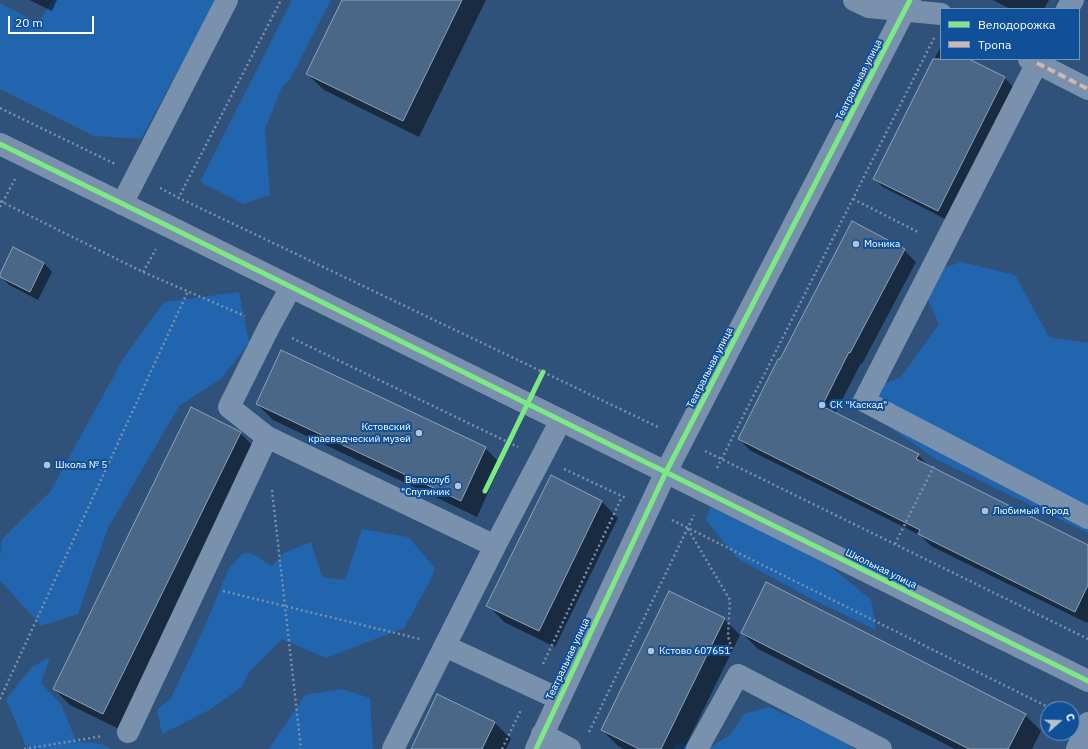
<!DOCTYPE html>
<meta charset="utf-8">
<style>
body{margin:0}
#map{position:relative;width:1088px;height:749px;overflow:hidden;background:#30527a;font-family:"IBM Plex Sans",sans-serif}
canvas{display:block}
.legend{position:absolute;left:940px;top:8px;width:140px;height:52px;box-sizing:border-box;background:#105099;border:1px solid #7096c2;margin:0;padding:5px 7px;list-style:none;font-size:12px;color:#fff}
.legend li{display:flex;align-items:center;gap:8px;height:20px}
.legend b{width:20px;border:1px solid #7096c2}
.north{position:absolute;left:1040px;top:701px;width:40px;height:40px;box-sizing:border-box;background:#105099;border:1px solid #7096c2;border-radius:50%;rotate:70deg;font-size:11px;font-weight:700;line-height:16px;text-align:center;color:#fff}
.north::after{content:'';display:block;margin:auto;width:14px;height:18px;background:#b7c2d0;clip-path:polygon(50% 0,100% 100%,50% 72%,0 100%)}
.scale{position:absolute;left:8px;top:16px;width:86px;height:18px;box-sizing:border-box;border:2px solid #fff;border-top:0;padding-left:5px;font-size:12px;line-height:14px;white-space:nowrap;color:#fff;-webkit-text-stroke:3px #105099;paint-order:stroke}
</style>
<div id="map">
<canvas width="1088" height="749"></canvas>
<ul class="legend">
<li><b style="height:5px;background:#7ce984"></b>Велодорожка</li>
<li><b style="height:5px;background:#d1b7ad"></b>Тропа</li>
</ul>
<div class="north">С</div>
<div class="scale">20 m</div>
</div>
<script>
const ctx = document.querySelector('canvas').getContext('2d');
ctx.lineJoin = 'round';
function fill(path, color) {
  ctx.fillStyle = color;
  ctx.fill(path, 'evenodd');
}
function toPath(rows) {
  const path = new Path2D();
  for (const r of rows) {
    path.moveTo(r[0], r[1]);
    for (let i = 2; i < r.length; i += 2) path.lineTo(r[i], r[i + 1]);
  }
  return path;
}
function strokePath(path, color, width, dash) {
  ctx.strokeStyle = color;
  ctx.lineWidth = width;
  ctx.lineCap = dash ? 'butt' : 'round';
  ctx.setLineDash(dash || []);
  ctx.stroke(path);
}
function write(font, color, halo, rows, align = 'center') {
  ctx.font = font + ' "IBM Plex Sans",sans-serif';
  ctx.lineWidth = 4;
  ctx.setLineDash([]);
  ctx.textBaseline = 'middle';
  ctx.strokeStyle = halo;
  ctx.fillStyle = color;
  for (const [text, x, y, turn = 0] of rows) {
    ctx.save();
    ctx.translate(x, y);
    ctx.rotate((+turn || 0) * Math.PI / 180);
    ctx.textAlign = isNaN(turn) ? turn : align;
    if (halo) ctx.strokeText(text, 0, 0);
    ctx.fillText(text, 0, 0);
    ctx.restore();
  }
}
fill(toPath([
 [53,0,216,0,141,139,94,136,0,89,0,3,38,23],
 [292,0,331,0,290,79,282,87,265,129,270,195,243,204,200,182],
 [962,262,1015,275,1049,337,1088,343,1088,533,934,458,849,399,901,377,939,324,917,276],
 [239,292,249,343,221,379,179,406,108,528,78,614,41,626,0,580,0,557,2,539,50,492,123,359,164,302],
 [710,507,778,535,831,567,871,600,876,630,808,597,737,558,706,520],
 [362,529,408,537,435,568,431,579,404,628,326,658,282,639,249,672,242,687,209,710,162,734,157,710,171,698,205,626,229,568,243,553,253,554,272,566,284,553,311,542,322,577,345,580],
 [50,657,41,683,61,704,76,741,101,744,112,749,27,749,6,699,32,667],
 [342,689,370,698,373,749,269,749,305,695],
 [769,707,825,731,855,749,673,749,677,743,709,748,731,734,744,714]
]), '#2065ae');
fill(toPath([
 [29,0,57,0,52,11],
 [344,0,486,0,419,137,324,90,307,74],
 [993,0,1049,0,1044,9,1010,9],
 [941,46,941,59,967,59,1005,78,1013,87,947,220,883,187,874,179],
 [904,250,916,262,862,364,861,363,835,414,918,455,930,467,1088,546,1088,620,1087,623,931,546,920,535,751,451,739,439,780,361],
 [44,263,52,272,38,300,9,285,0,276],
 [257,404,485,448,501,464,477,517,273,420],
 [240,433,256,449,119,729,70,705,54,689],
 [551,476,602,502,618,518,555,647,504,622,488,605],
 [724,619,740,635,684,749,624,749,618,746,602,730],
 [742,633,1025,715,1041,731,1032,749,955,749,758,649],
 [438,696,495,723,511,739,506,749,412,749]
]), '#0007');
const building = toPath([
 [342,0,462,0,403,121,306,74,342,0],
 [933,59,969,59,1005,77,938,211,873,179,933,59],
 [852,221,905,249,850,353,849,352,822,406,919,454,916,459,1088,545,1088,585,1075,612,918,534,920,530,738,439,778,359,780,359,852,221],
 [13,247,44,263,30,292,0,277,0,274,13,247],
 [281,350,486,447,461,501,256,404,281,350],
 [191,407,241,432,103,714,53,689,191,407],
 [551,475,602,501,539,631,486,606,551,475],
 [766,582,1026,714,1008,749,969,749,741,633,766,582],
 [669,591,725,618,661,749,639,749,601,730,669,591],
 [437,694,495,722,482,749,411,749,437,694]
]);
fill(building, '#4b6787');
strokePath(building, '#8ea2b9', 1);
strokePath(toPath([
 [0,108,115,164],
 [160,188,179,198,660,428],
 [178,199,281,0],
 [853,199,920,233],
 [0,201,143,272,245,316],
 [0,207,15,179],
 [143,272,156,249],
 [292,338,518,447],
 [705,451,1088,639],
 [717,468,934,38],
 [564,469,626,498],
 [272,490,301,749],
 [672,520,1052,709],
 [688,529,730,600,728,636,732,650],
 [895,544,934,466],
 [223,591,420,639],
 [543,664,622,497],
 [0,699,188,291],
 [589,732,694,515],
 [24,749,103,736],
 [502,749,521,710]
]), '#7991ac', 2.5, [2, 3]);
strokePath(toPath([
 [854,0,869,7,941,14],
 [1067,9,1073,0],
 [1029,59,1088,89],
 [1039,59,864,401,1088,518],
 [0,144,168,226,1088,681],
 [122,204,227,0],
 [267,437,495,546,561,420],
 [445,646,559,699],
 [128,732,267,437,229,407,269,327,291,287],
 [542,734,570,749],
 [393,749,495,546],
 [536,749,666,472,910,0],
 [697,749,738,675,881,749],
 [1077,749,1088,723]
]), '#7991ac', 22);
strokePath(toPath([
 [1037,63,1088,89]
]), '#d1b7ad', 4, [8, 4]);
strokePath(toPath([
 [0,144,168,226,1088,681],
 [485,491,543,372],
 [536,749,666,472,910,0]
]), '#7ce984', 5);
for (const [x, y, r, color] of [
 [856,244,4,"#b7c2d0"],
 [822,405,4,"#b7c2d0"],
 [419,433,4,"#b7c2d0"],
 [47,465,4,"#b7c2d0"],
 [458,486,4,"#b7c2d0"],
 [985,511,4,"#b7c2d0"],
 [651,651,4,"#b7c2d0"]
]) {
  const dot = new Path2D();
  dot.arc(x, y, r, 0, 2 * Math.PI);
  ctx.fillStyle = color;
  ctx.fill(dot);
  strokePath(dot, '#105099', 1.5);
}
write('10px', '#fff', '#105099', [
 ["Театральная улица",859,80,-63],
 ["Театральная улица",710,368,-63],
 ["Школьная улица",881,569,26],
 ["Театральная улица",568,659,-65]
]);
write('10px', '#fff', '#105099', [
 ["Моника",864,244],
 ["СК \"Каскад\"",830,405],
 ["Кстовский",411,427,"right"],
 ["краеведческий музей",411,439,"right"],
 ["Школа № 5",55,465],
 ["Велоклуб",450,480,"right"],
 ["\"Спутиник",450,492,"right"],
 ["Любимый Город",993,511],
 ["Кстово 607651",659,651]
], 'left');
</script>
